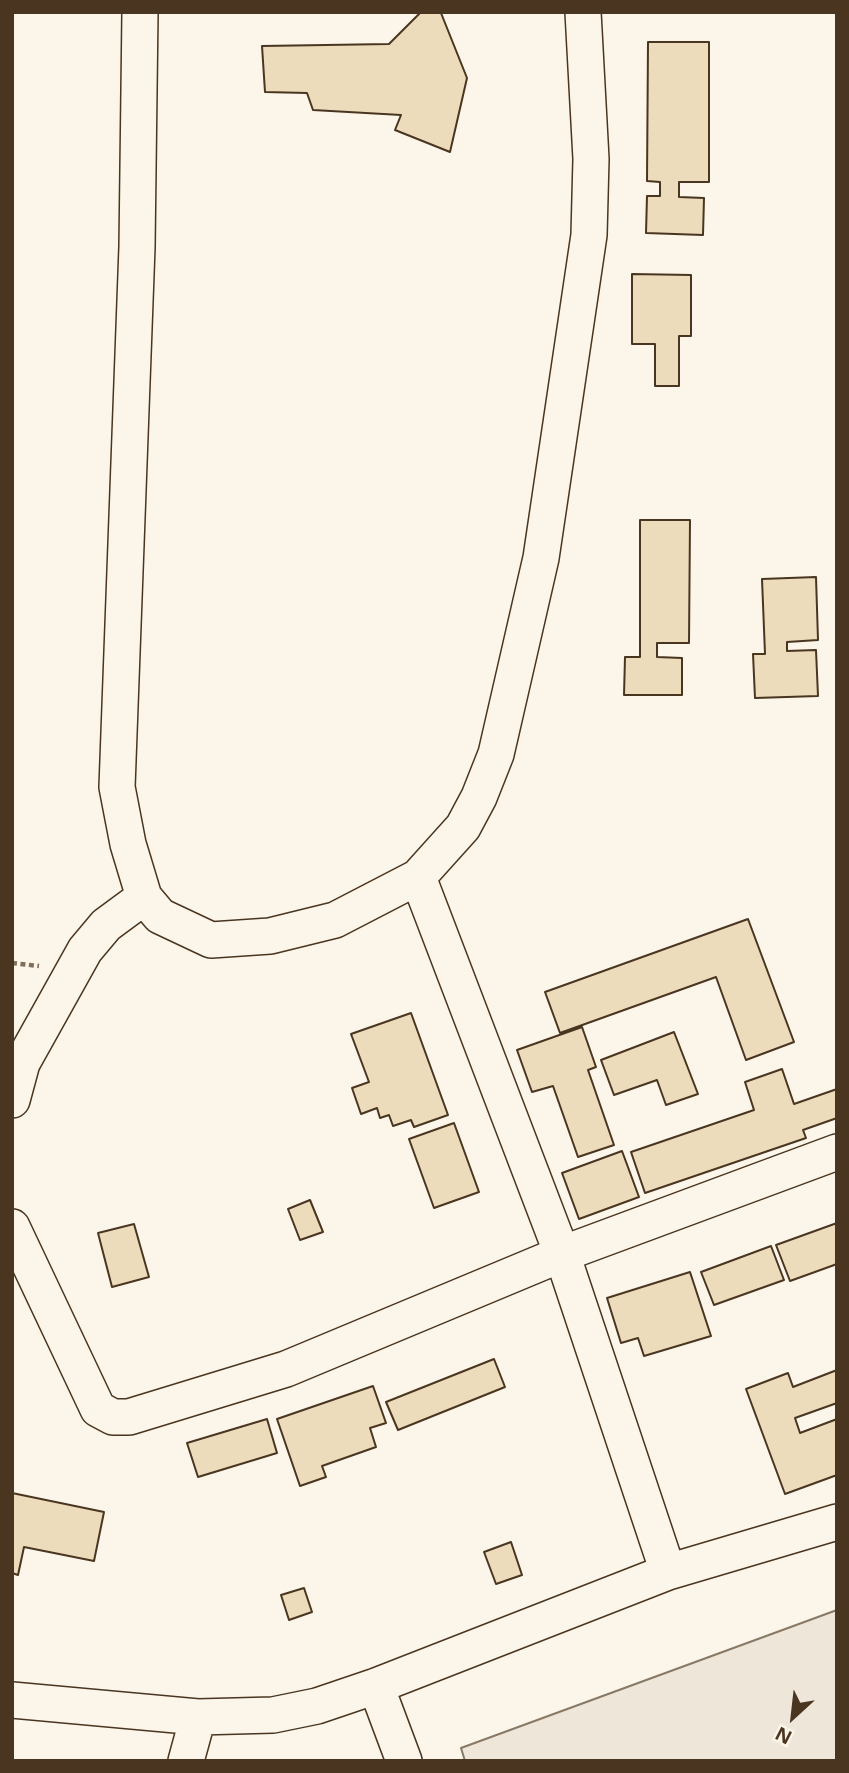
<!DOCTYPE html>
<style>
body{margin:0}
#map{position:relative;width:849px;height:1773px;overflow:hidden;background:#fbf6e9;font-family:"Open Sans",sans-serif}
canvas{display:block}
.frame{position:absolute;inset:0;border:14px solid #4a3520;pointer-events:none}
.north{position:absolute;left:758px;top:1682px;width:70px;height:70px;-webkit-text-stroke:5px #fbf6e9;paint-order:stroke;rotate:207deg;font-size:19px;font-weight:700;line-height:28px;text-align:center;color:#4a3520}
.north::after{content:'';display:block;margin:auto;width:24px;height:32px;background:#4a3520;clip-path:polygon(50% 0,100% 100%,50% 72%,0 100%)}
</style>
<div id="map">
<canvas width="849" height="1773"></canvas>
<div class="frame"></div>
<div class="north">N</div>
</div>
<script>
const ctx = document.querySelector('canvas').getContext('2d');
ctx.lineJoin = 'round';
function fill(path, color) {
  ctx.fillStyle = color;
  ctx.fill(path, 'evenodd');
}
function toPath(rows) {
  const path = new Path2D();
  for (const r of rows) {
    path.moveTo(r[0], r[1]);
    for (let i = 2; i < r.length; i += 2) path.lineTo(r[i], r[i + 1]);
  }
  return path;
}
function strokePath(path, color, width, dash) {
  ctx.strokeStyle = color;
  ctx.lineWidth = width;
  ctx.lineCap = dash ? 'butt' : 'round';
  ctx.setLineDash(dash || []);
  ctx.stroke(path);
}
const green = toPath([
 [837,1610,837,1761,465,1761,461,1748,837,1610]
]);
fill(green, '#ede6d9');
strokePath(green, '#887966', 2);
const building = toPath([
 [421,12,441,13,467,78,450,152,395,130,401,115,313,110,307,93,265,92,262,46,389,44,421,12],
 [648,42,709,42,709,182,679,182,679,197,704,198,703,235,646,233,647,196,660,196,660,182,647,181,648,42],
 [632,274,691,275,691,336,679,336,679,386,655,386,655,344,632,344,632,274],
 [640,520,690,520,689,643,657,643,657,657,682,658,682,695,624,695,625,657,640,657,640,520],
 [816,577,818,640,787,642,787,651,816,650,818,696,755,698,753,654,765,654,762,579,816,577],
 [748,919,794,1042,746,1060,716,977,560,1033,545,992,748,919],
 [411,1013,448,1115,414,1127,411,1120,393,1126,389,1115,380,1118,377,1108,361,1114,352,1088,369,1082,351,1034,411,1013],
 [582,1027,596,1067,588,1070,614,1145,578,1157,553,1086,532,1092,517,1050,582,1027],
 [674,1032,698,1094,666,1105,657,1080,614,1095,601,1060,674,1032],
 [782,1069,794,1104,837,1089,837,1118,803,1130,806,1138,645,1193,631,1152,754,1110,745,1082,782,1069],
 [454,1123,479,1192,434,1208,409,1139,454,1123],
 [622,1151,639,1197,579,1219,562,1173,622,1151],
 [310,1200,323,1232,300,1240,288,1209,310,1200],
 [837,1223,837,1264,790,1281,776,1245,837,1223],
 [134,1224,149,1277,112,1287,98,1233,134,1224],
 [771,1246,784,1280,714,1305,701,1272,771,1246],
 [690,1272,711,1336,644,1356,638,1338,621,1343,607,1298,690,1272],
 [494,1359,505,1387,398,1430,386,1402,494,1359],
 [837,1370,837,1403,795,1418,800,1433,837,1419,837,1475,785,1494,746,1389,788,1373,793,1387,837,1370],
 [373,1386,386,1423,370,1428,376,1447,322,1466,326,1477,300,1486,277,1419,373,1386],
 [267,1419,277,1453,198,1477,187,1443,267,1419],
 [12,1493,104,1512,94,1561,24,1547,18,1575,12,1573,12,1493],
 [511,1542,522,1575,496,1584,484,1552,511,1542],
 [304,1588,312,1612,289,1620,281,1595,304,1588]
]);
fill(building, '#ecdcbc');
strokePath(building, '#4a3520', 2);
const minor = toPath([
 [140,12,137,247,117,787,128,844,144,897,160,916,211,940,270,936,335,920,418,877,463,827,479,797,496,754,541,558,589,235,591,159,583,12],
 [12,1100,22,1063,85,950,106,925,144,897],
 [12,1227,98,1409,113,1417,129,1417,286,1369,562,1254,837,1152],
 [668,1572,837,1522],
 [376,1686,404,1761],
 [12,1700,198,1717,273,1715,317,1706,376,1686,668,1572,562,1254,418,877],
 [186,1761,198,1717]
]);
strokePath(minor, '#4a3520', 38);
strokePath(toPath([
 [12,963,39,966]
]), '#7f6f5c', 4.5, [5, 3.5]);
strokePath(minor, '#fbf6e9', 35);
</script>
